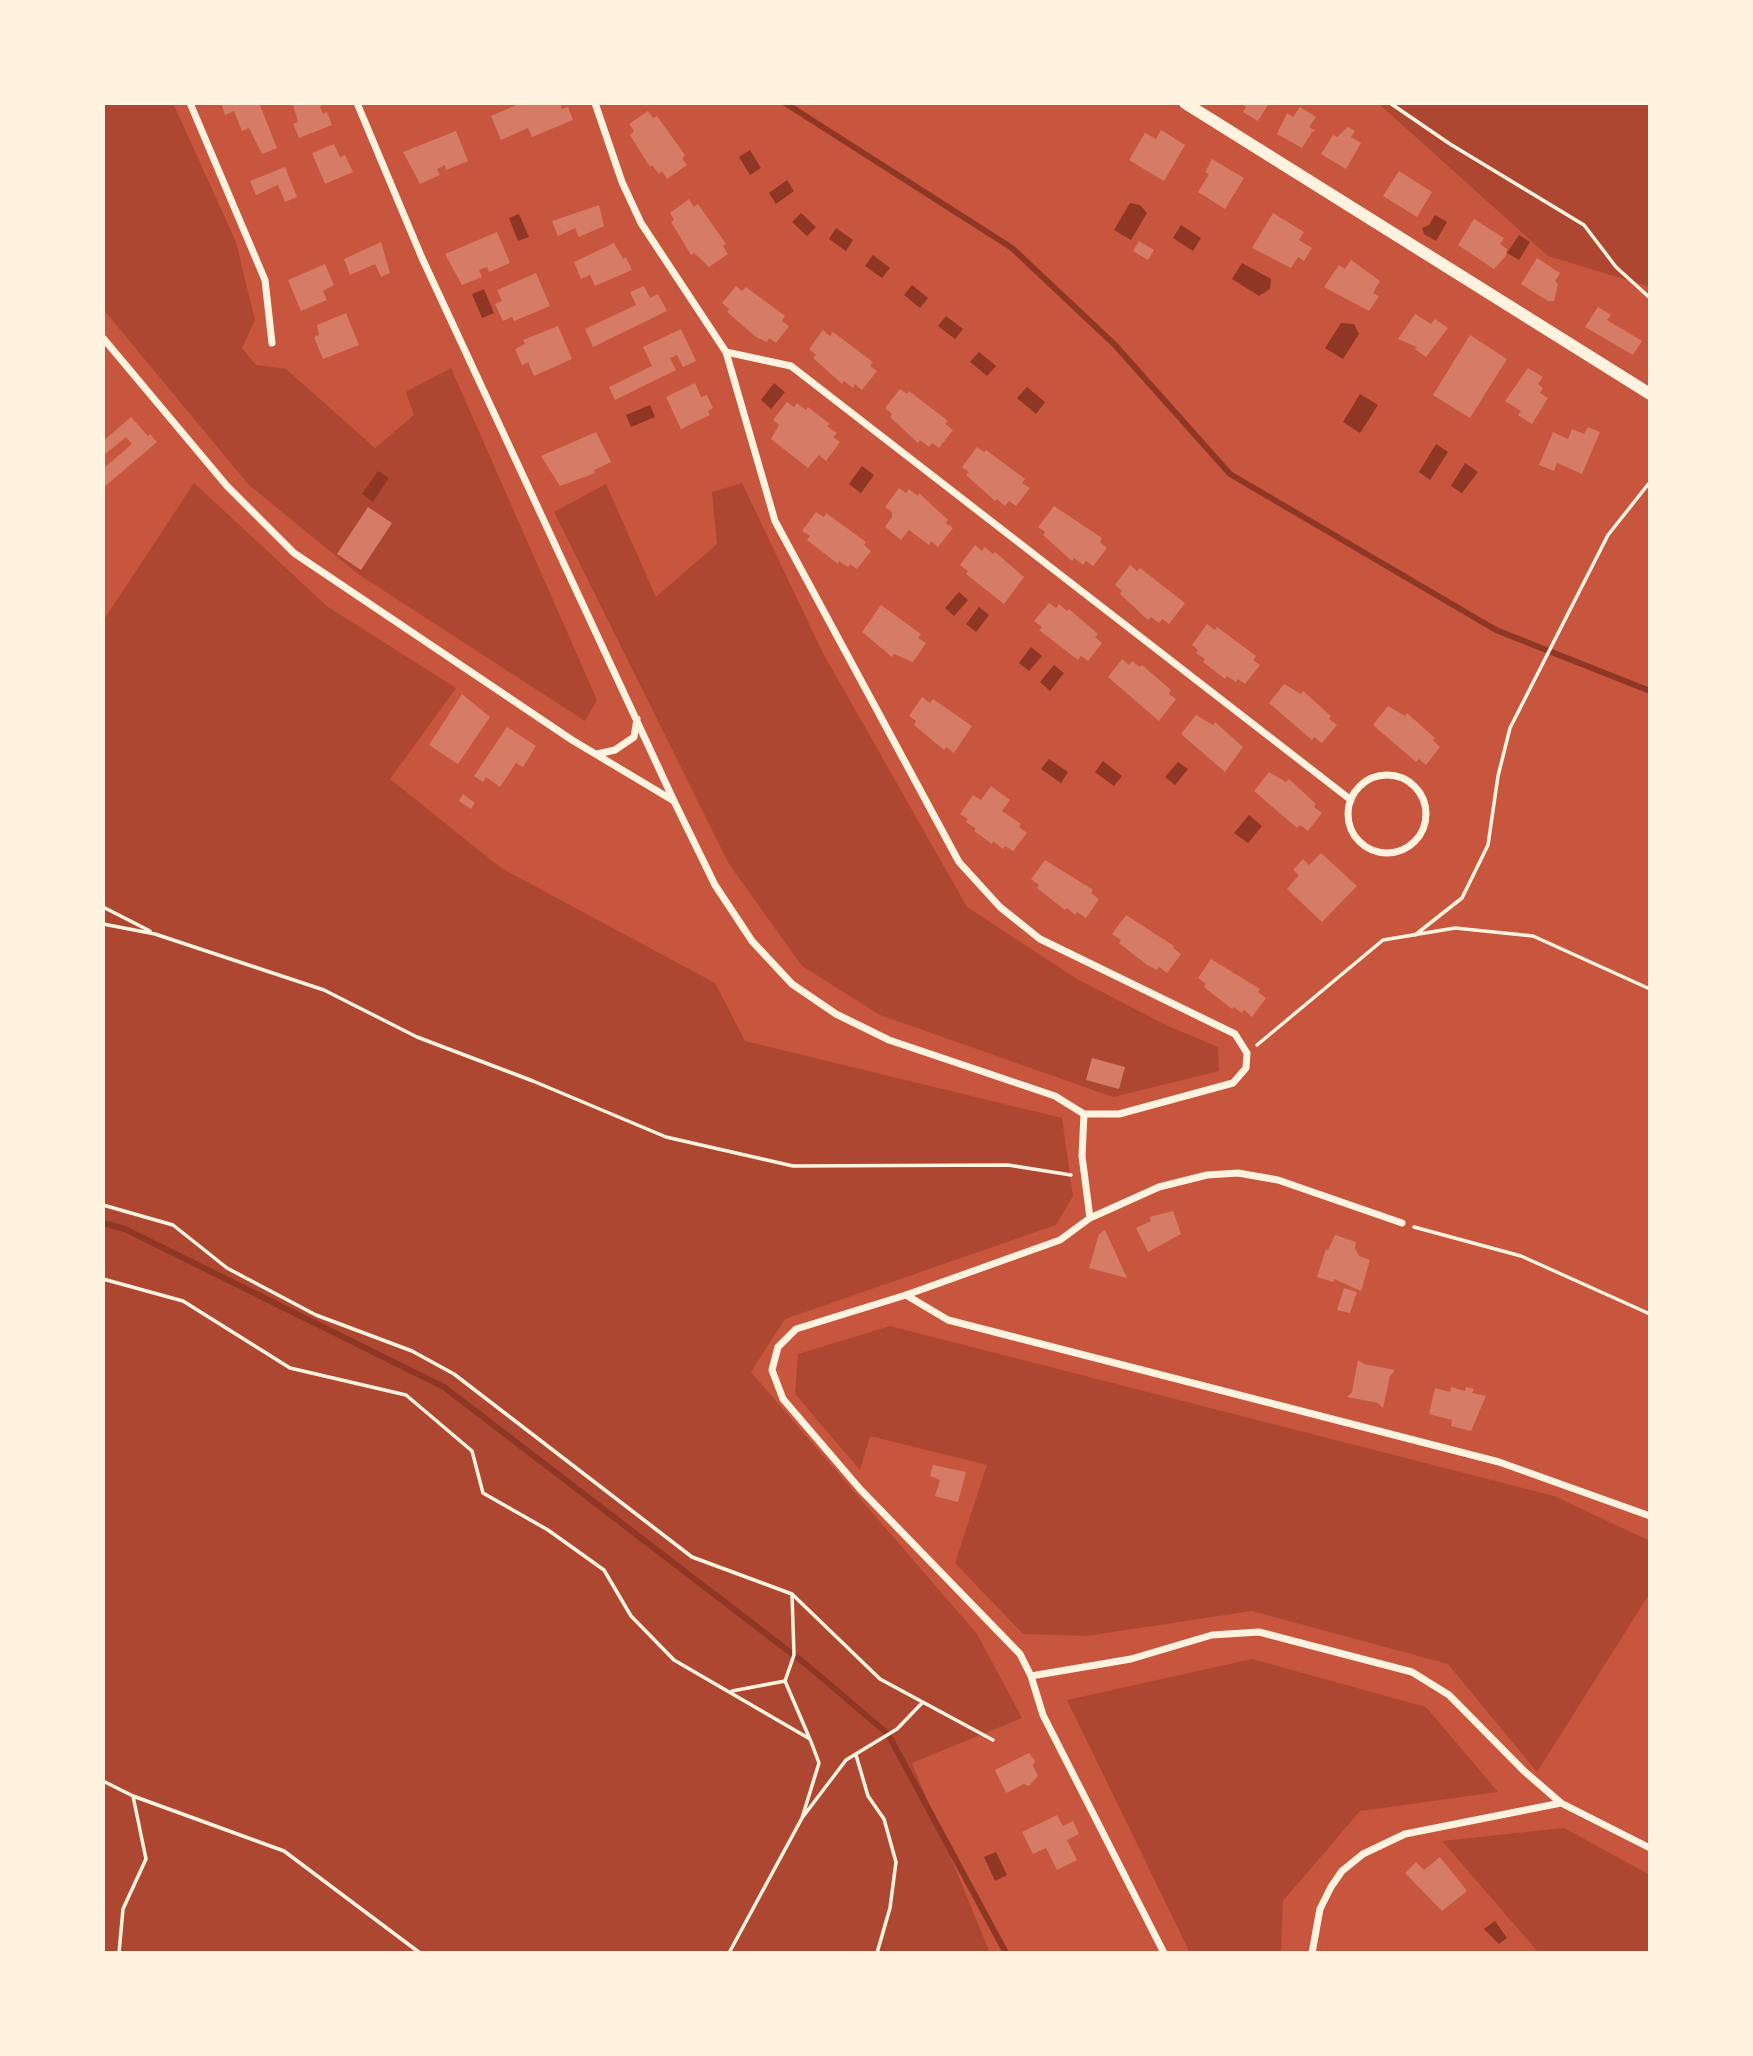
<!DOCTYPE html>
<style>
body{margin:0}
#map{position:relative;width:1753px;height:2056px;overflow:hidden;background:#c8553d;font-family:"Libre Baskerville",serif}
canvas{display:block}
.frame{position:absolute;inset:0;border:105px solid #fff3e0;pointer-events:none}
</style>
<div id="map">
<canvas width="1753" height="2056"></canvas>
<div class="frame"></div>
</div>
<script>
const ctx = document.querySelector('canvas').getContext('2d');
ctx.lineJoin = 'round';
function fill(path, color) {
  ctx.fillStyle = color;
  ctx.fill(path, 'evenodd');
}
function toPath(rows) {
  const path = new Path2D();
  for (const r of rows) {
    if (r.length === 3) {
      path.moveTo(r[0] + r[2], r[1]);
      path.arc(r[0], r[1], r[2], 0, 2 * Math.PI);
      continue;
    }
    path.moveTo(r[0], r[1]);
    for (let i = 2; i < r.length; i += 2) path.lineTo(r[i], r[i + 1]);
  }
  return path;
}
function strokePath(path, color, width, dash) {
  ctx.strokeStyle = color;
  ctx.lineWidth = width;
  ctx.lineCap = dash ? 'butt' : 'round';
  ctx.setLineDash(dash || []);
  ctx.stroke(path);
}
fill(toPath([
 [103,103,173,103,236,242,255,320,242,348,256,365,286,369,375,448,414,415,406,392,451,368,597,700,585,721,358,574,249,485,103,309],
 [1378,103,1650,103,1650,287,1548,256],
 [194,483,328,607,456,688,390,779,501,868,715,983,745,1041,1062,1118,1073,1196,1056,1225,785,1319,751,1372,977,1634,1022,1718,912,1763,990,1953,103,1953,103,621],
 [742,483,823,653,967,907,1077,979,1166,1025,1218,1047,1219,1071,1113,1097,880,1015,802,966,729,864,554,512,606,484,656,597,717,544,712,492],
 [890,1326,1554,1496,1650,1541,1650,1593,1537,1772,1448,1664,1252,1611,1086,1636,1023,1634,955,1563,987,1465,870,1436,860,1470,795,1394,798,1354],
 [1252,1659,1426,1707,1498,1792,1360,1811,1283,1901,1281,1953,1190,1953,1067,1700],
 [1564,1828,1650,1875,1650,1953,1539,1953,1442,1841]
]), '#ae4732');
fill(toPath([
 [750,150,761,168,750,175,739,157],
 [787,180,794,191,776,204,769,193],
 [1130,203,1140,205,1147,213,1131,240,1114,230],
 [801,213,816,227,807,236,792,222],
 [519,214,529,237,518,241,509,218],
 [1435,215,1447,222,1436,241,1424,234,1422,228,1429,225],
 [1181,225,1201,238,1193,251,1173,238],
 [836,228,853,240,846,251,829,239],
 [1519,235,1530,242,1519,260,1507,253],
 [873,255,890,268,882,278,865,266],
 [1242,263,1271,279,1270,289,1259,296,1232,279],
 [912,285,928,298,920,308,904,295],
 [484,289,494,313,482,318,472,294],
 [946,316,963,329,955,339,938,326],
 [1341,323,1354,324,1359,334,1343,359,1325,348],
 [979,352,996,366,987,376,970,362],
 [774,383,785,392,771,409,761,400],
 [1027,387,1045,402,1036,414,1017,398],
 [1360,394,1378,405,1360,433,1343,422],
 [650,405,655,417,631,427,626,415],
 [1436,444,1448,452,1430,480,1419,472],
 [1465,463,1478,472,1462,493,1451,486],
 [862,466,874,475,861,493,849,484],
 [378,471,389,478,373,502,362,494],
 [959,592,968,600,954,616,945,608],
 [979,607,989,615,976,632,966,624],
 [1031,647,1042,656,1029,671,1019,663],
 [1054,665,1064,673,1050,691,1040,682],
 [1049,759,1068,772,1061,783,1041,769],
 [1103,761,1122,776,1114,786,1095,772],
 [1178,762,1188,769,1175,785,1165,777],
 [1249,815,1262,826,1248,843,1234,833],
 [996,1852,1007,1875,995,1881,984,1857],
 [1495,1921,1507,1938,1499,1944,1484,1929]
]), '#8f3625');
strokePath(toPath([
 [785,103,1012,248,1115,345,1230,474,1496,630,1650,691],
 [103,1223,125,1229,444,1387,808,1666,888,1734,1006,1953]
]), '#8f3625', 6);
fill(toPath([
 [221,103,259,103,277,148,262,154,249,128,242,131,234,111,225,115],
 [323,103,320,107,323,114,327,112,332,125,299,138,293,124,298,122,293,104],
 [521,103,560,103,562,109,568,107,573,120,532,137,528,128,501,140,491,116],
 [1241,103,1269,103,1258,121,1243,112,1246,107],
 [1300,107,1316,117,1309,127,1316,131,1312,132,1302,148,1277,134,1287,113,1293,117],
 [648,111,653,118,657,116,685,155,682,158,687,165,667,179,662,171,659,174,652,165,650,167,630,135,634,131,629,124],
 [1348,127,1355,131,1351,137,1361,143,1346,169,1321,154,1333,135,1337,137],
 [1161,130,1185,145,1164,181,1129,160,1145,133,1156,139],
 [456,131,468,161,446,170,445,165,437,169,440,175,420,184,403,152],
 [334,144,340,157,345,155,353,172,325,184,312,153],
 [1212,159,1244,178,1225,209,1198,192,1209,174,1205,172],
 [285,167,297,197,285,202,278,185,256,195,250,181],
 [1399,171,1432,192,1417,217,1383,196],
 [689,199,694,207,698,204,726,244,723,246,728,254,709,267,694,253,691,255,671,222,674,220,670,213],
 [599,205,604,226,579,237,575,228,558,236,552,221],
 [1273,213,1304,232,1299,240,1312,248,1304,261,1298,257,1291,268,1252,248],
 [1474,219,1504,238,1500,244,1507,249,1506,256,1494,269,1458,245],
 [497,232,510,263,489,272,487,267,479,270,482,277,462,285,445,254],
 [1139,241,1154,250,1148,260,1133,251],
 [381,242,390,273,381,277,375,264,350,275,344,259],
 [614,243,623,259,626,257,632,270,595,286,590,275,581,279,574,262],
 [1537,258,1560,273,1555,281,1558,284,1554,301,1548,301,1521,284],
 [1351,260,1380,281,1373,293,1379,296,1369,311,1324,287,1339,265,1345,269],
 [325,264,334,285,323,291,327,300,301,311,288,280],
 [536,273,550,306,514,321,512,317,503,321,495,304,502,301,497,290],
 [644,286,650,298,658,294,667,311,593,347,585,329,636,305,630,292],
 [736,286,742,291,746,287,785,316,782,321,789,326,776,343,769,338,767,342,756,337,727,312,729,309,722,303],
 [1598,307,1611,315,1607,320,1642,341,1633,355,1585,327],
 [346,313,359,345,323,359,314,337,319,335,317,325],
 [1415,314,1431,324,1435,319,1448,328,1426,357,1415,349,1417,347,1398,339],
 [558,326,572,359,534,376,528,362,522,365,515,349,525,344,523,340],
 [681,329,696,361,683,367,677,355,670,358,676,370,615,400,609,387,652,366,643,347],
 [823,330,830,336,833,332,873,362,870,366,877,371,862,390,855,384,853,388,844,381,842,384,813,358,816,355,809,349],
 [1470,335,1507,359,1470,418,1433,395],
 [1528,368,1543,377,1538,384,1543,388,1540,393,1548,398,1532,424,1518,415,1521,411,1505,401],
 [695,383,701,397,707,395,713,408,708,411,710,415,681,429,666,397],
 [900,389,907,394,909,391,948,421,945,424,953,430,939,448,932,443,929,447,920,440,918,443,890,417,892,414,885,408],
 [787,402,794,407,797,403,806,410,808,407,830,424,827,426,837,433,833,437,840,442,826,461,819,455,808,468,771,439,779,425,773,420],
 [131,417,148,436,150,434,157,442,103,488,103,465,105,467,132,444,126,437,103,456,103,441],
 [1588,427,1600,432,1582,474,1557,463,1554,471,1539,465,1553,432,1568,439,1572,429,1584,434],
 [596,432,611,462,594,470,595,473,560,486,541,456],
 [977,447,984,452,986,450,1025,479,1022,483,1030,488,1016,506,1009,501,1005,506,997,499,995,501,966,475,969,472,962,467],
 [899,488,906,493,909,489,918,496,919,493,948,520,946,523,953,528,938,547,931,541,929,545,909,530,901,540,885,527,892,517,892,512,885,507],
 [1054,506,1102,538,1100,542,1107,548,1093,566,1086,561,1083,565,1074,558,1072,561,1043,535,1045,532,1038,527],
 [368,507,392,523,361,570,337,554],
 [816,512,824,517,826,513,866,542,864,545,871,551,857,569,850,564,848,567,839,561,838,564,807,540,810,536,802,531],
 [975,545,982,551,985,547,993,554,995,552,1024,577,1004,604,966,574,968,571,960,565],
 [1130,565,1137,571,1140,568,1185,603,1169,624,1162,619,1159,623,1151,617,1148,620,1120,594,1122,591,1115,585],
 [1049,603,1056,608,1059,604,1067,611,1069,609,1098,634,1095,637,1102,643,1088,661,1081,656,1078,660,1039,630,1042,627,1034,621],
 [881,605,921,634,918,638,926,643,913,662,894,654,892,657,862,632],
 [1207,624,1215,630,1217,627,1256,656,1253,660,1260,665,1245,684,1238,679,1236,682,1227,676,1225,679,1203,662,1205,659,1196,653,1198,650,1192,645],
 [1122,659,1129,665,1132,661,1140,667,1142,665,1171,690,1169,694,1176,699,1159,721,1108,677],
 [1284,684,1301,694,1303,691,1331,716,1329,719,1337,725,1322,743,1314,737,1312,740,1269,703],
 [462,694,490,717,458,764,429,745],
 [922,697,930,703,933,699,972,726,954,753,946,747,944,750,914,725,916,721,909,716],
 [1388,706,1405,716,1407,713,1435,738,1433,740,1440,747,1426,765,1419,759,1416,762,1373,725],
 [1196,715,1213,725,1215,722,1243,747,1225,772,1181,734],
 [507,727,536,746,523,767,516,763,500,787,486,777,483,782,474,776],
 [1269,772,1286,782,1289,779,1316,804,1314,807,1322,813,1308,831,1300,825,1297,828,1254,791],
 [991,786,1010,800,1002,811,1021,824,1019,827,1027,833,1013,851,1005,846,1003,849,993,841,992,844,974,831,976,829,966,822,968,819,960,814,973,795,981,800],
 [463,794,475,803,471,809,459,801],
 [1321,853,1357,886,1322,922,1287,889,1299,875,1293,870,1303,859,1309,865],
 [1045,860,1093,890,1091,893,1099,899,1086,918,1077,912,1075,915,1067,908,1065,910,1037,888,1039,885,1031,879],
 [1126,915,1174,946,1173,948,1181,954,1167,973,1159,967,1157,970,1147,965,1119,943,1121,940,1112,934],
 [1211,959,1260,989,1258,992,1266,998,1252,1017,1244,1010,1242,1013,1234,1007,1232,1009,1204,987,1206,984,1198,978],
 [1092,1058,1125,1067,1119,1089,1086,1080],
 [1173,1211,1181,1234,1148,1252,1136,1228,1151,1221,1149,1217],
 [1105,1230,1127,1278,1089,1268,1099,1234],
 [1335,1235,1356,1242,1355,1248,1359,1256,1370,1260,1361,1291,1334,1279,1333,1282,1317,1277,1326,1249,1328,1250],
 [1344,1288,1357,1292,1350,1313,1337,1310],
 [1358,1360,1364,1364,1395,1370,1390,1376,1383,1408,1378,1403,1347,1397,1352,1392],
 [1451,1387,1465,1391,1466,1387,1474,1389,1472,1393,1486,1396,1471,1431,1451,1426,1452,1420,1429,1414,1435,1388,1450,1392],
 [933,1465,966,1472,958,1502,935,1496,940,1480,930,1476],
 [1029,1753,1035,1761,1033,1766,1038,1776,1029,1786,1024,1784,1006,1793,995,1770],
 [1057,1815,1063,1826,1073,1821,1079,1834,1067,1840,1077,1860,1057,1870,1046,1848,1033,1854,1022,1832],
 [1440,1857,1467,1891,1442,1911,1405,1873,1416,1862,1424,1870]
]), '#d67c66');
strokePath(toPath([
 [1390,103,1450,144,1584,225,1616,267,1650,298],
 [103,907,150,931],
 [103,924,155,934,324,990,417,1037,533,1081,666,1137,793,1166,1008,1165,1071,1175],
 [1415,935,1462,898,1488,845,1498,776,1510,728,1608,535,1650,482],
 [1257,1045,1383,940,1455,928,1533,936,1650,989],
 [103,1205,173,1225,227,1268,316,1315,412,1351,454,1374,692,1557,792,1594,880,1679,993,1740],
 [1414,1227,1521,1256,1650,1314],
 [103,1279,183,1301,290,1368,406,1395,472,1451,483,1493,548,1530,604,1570,631,1616,674,1660,810,1739,819,1763,802,1818],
 [792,1594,794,1655,785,1681,809,1737],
 [732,1691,785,1681],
 [856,1755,868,1796,884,1819,896,1862,890,1908,877,1953],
 [103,1781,133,1796,284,1851,420,1953],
 [119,1953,123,1909,146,1859,133,1796],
 [729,1953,802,1818,846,1760,897,1729,923,1702]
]), '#fff3e0', 3.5);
strokePath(toPath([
 [190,103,265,280,272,343],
 [357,103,422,258,674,801,715,885,752,941,792,984,836,1014,889,1040,1055,1096,1084,1114,1119,1114,1233,1083,1246,1068,1247,1053,1235,1034,1040,939,1000,907,959,862,775,521,726,352,641,223,622,182,595,103],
 [103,338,227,486,294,553,572,740,674,801],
 [726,352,791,366,1351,800],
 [597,754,615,750,634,737,637,719],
 [1387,814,39],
 [1084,1114,1082,1156,1090,1218],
 [906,1295,948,1320,1499,1462,1650,1516],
 [1031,1676,1131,1659,1212,1635,1259,1632,1412,1672,1449,1695,1524,1771,1561,1803,1650,1848],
 [1164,1953,1043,1715,1031,1676,1020,1654,860,1489,783,1399,772,1370,778,1347,796,1329,906,1295,1060,1240,1090,1218,1159,1187,1207,1175,1238,1173,1278,1180,1402,1223],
 [1312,1953,1320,1909,1331,1887,1342,1871,1363,1854,1405,1834,1561,1803]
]), '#fff3e0', 7);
strokePath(toPath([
 [1185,103,1650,394]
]), '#fff3e0', 12);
</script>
